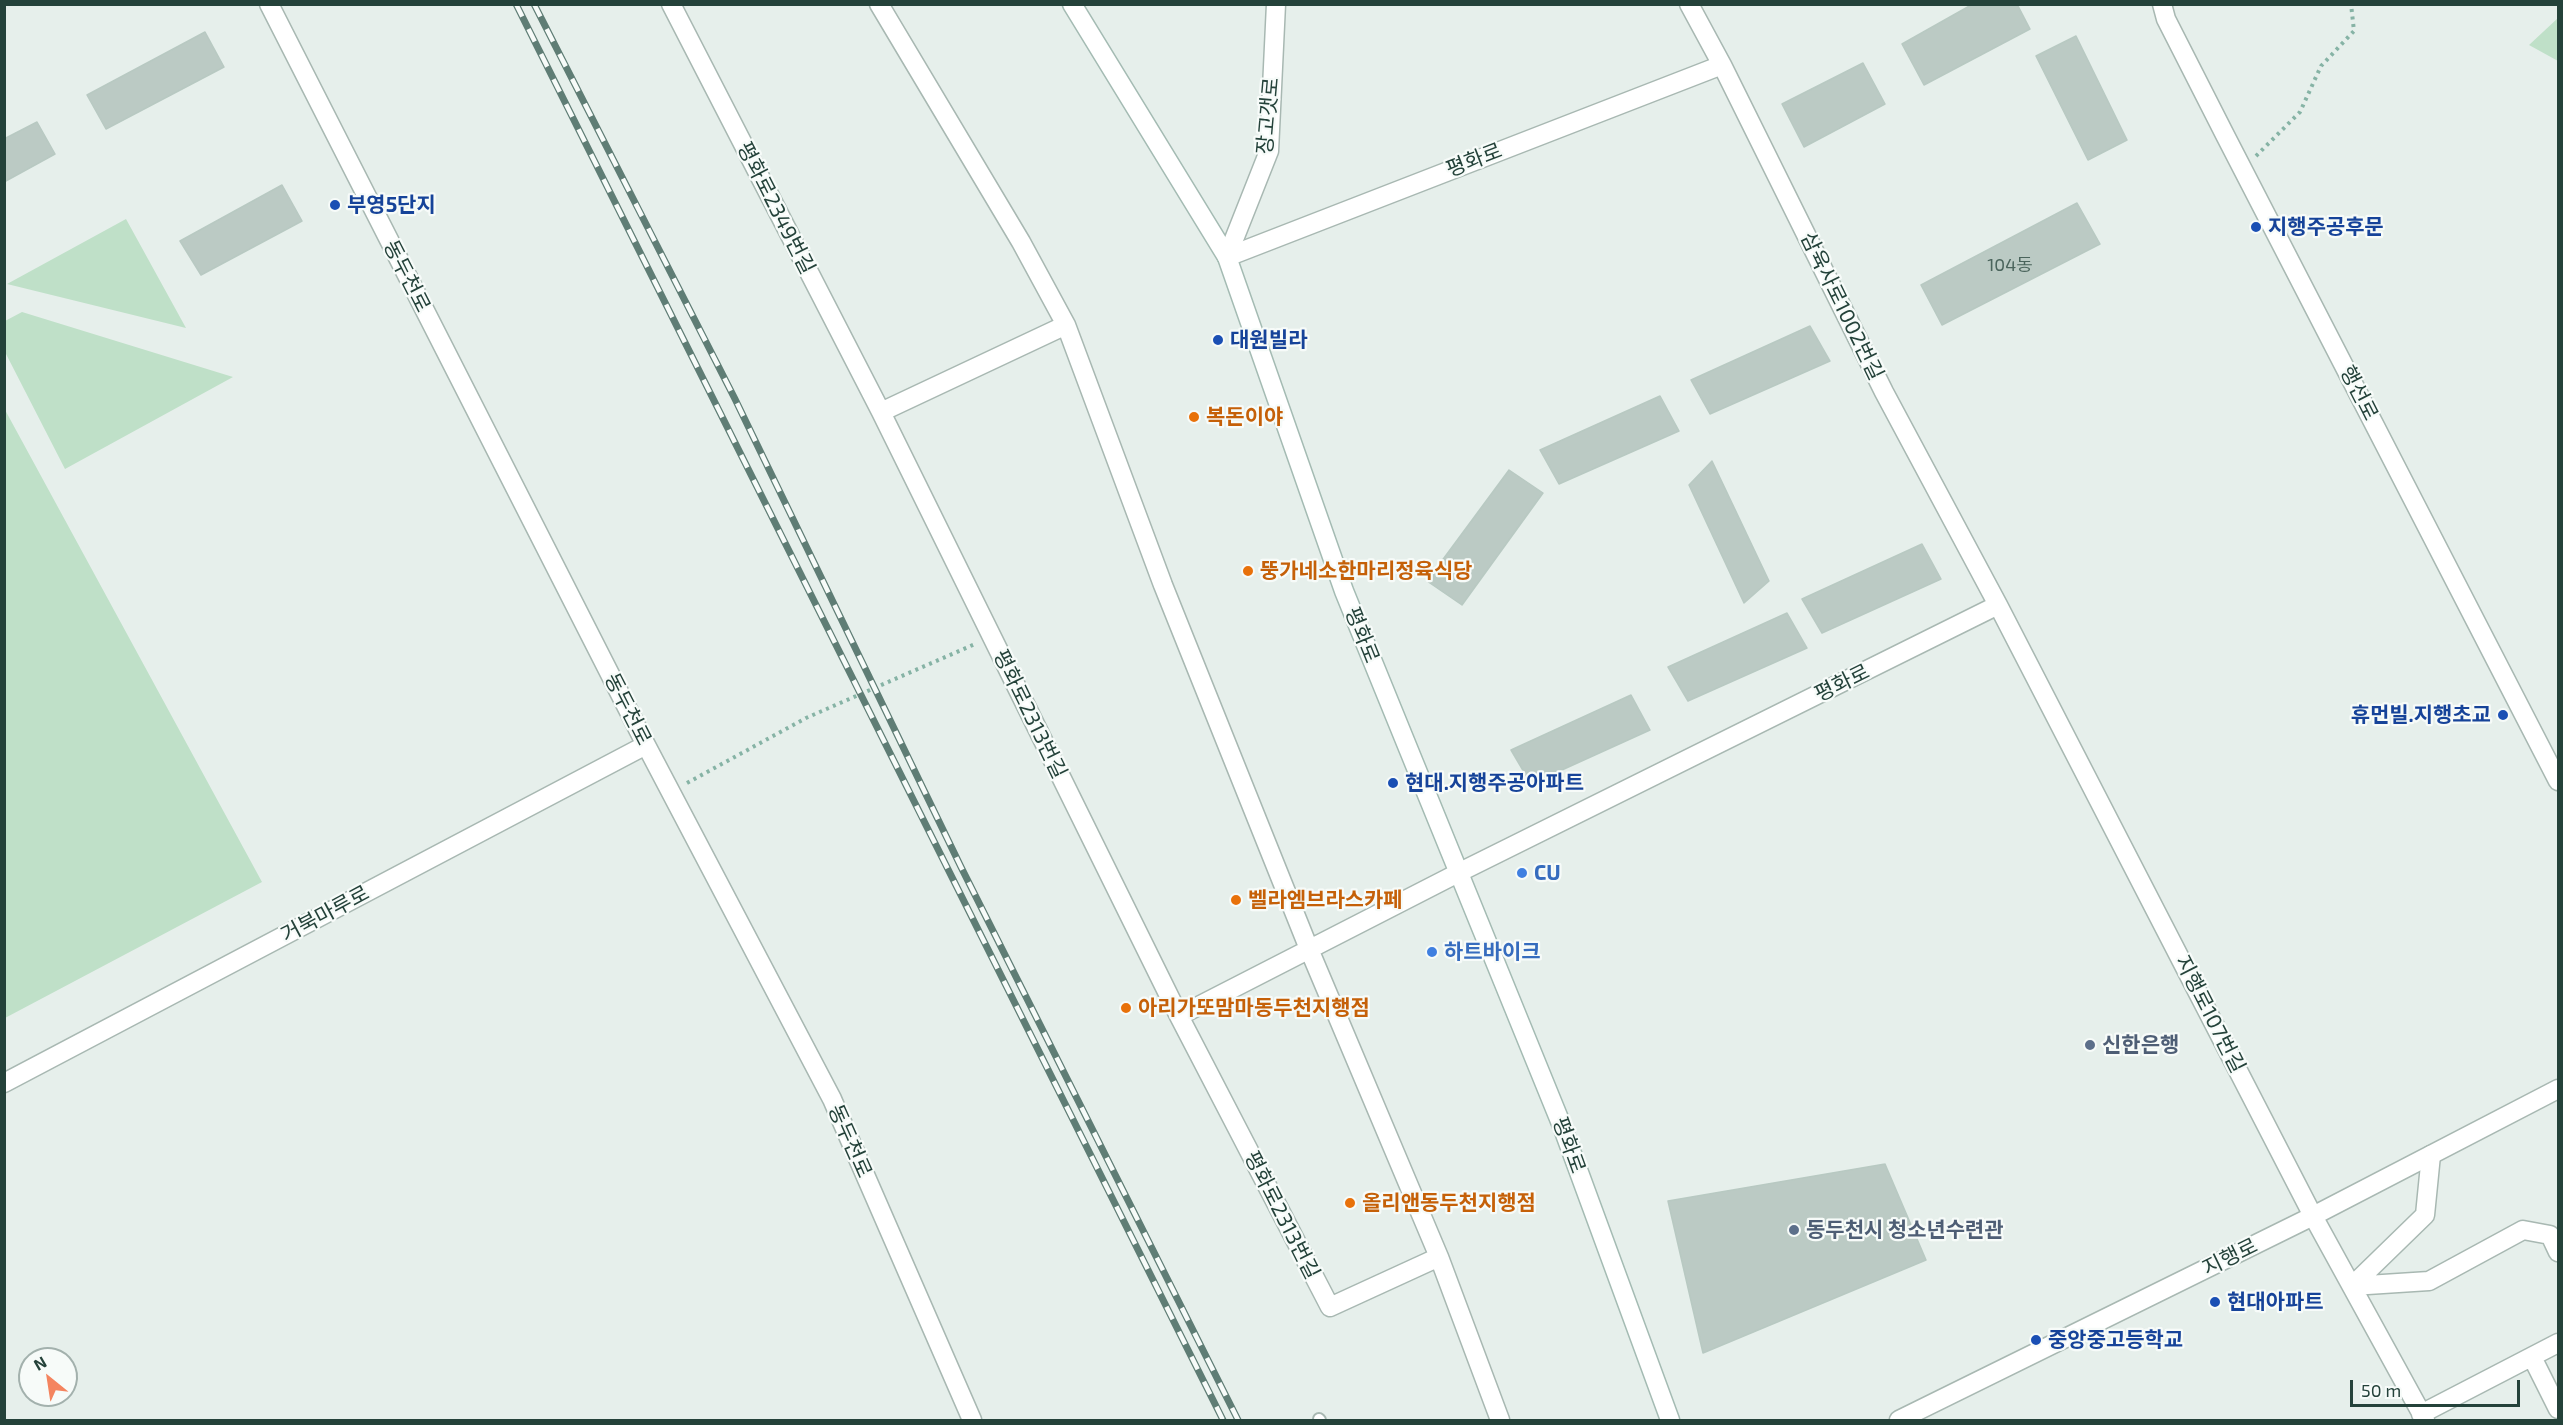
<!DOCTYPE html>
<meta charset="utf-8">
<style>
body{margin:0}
#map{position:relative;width:2563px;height:1425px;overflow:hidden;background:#e6efeb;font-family:"Exo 2",sans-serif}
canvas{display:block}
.frame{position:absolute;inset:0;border:6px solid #24423a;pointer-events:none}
.north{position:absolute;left:18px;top:1347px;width:60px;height:60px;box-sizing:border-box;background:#f7fbf9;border:2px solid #a3b1ad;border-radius:50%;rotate:330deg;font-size:16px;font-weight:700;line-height:24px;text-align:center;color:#24423a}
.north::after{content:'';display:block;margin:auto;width:21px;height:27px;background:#f4845f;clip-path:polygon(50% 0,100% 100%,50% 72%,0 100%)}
.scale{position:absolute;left:2350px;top:1380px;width:170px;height:27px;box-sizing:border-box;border:3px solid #24423a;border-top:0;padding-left:8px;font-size:18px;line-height:21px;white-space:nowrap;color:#24423a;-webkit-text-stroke:4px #f7fbf9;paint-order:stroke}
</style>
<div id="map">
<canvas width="2563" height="1425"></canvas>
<div class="frame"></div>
<div class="north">N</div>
<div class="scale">50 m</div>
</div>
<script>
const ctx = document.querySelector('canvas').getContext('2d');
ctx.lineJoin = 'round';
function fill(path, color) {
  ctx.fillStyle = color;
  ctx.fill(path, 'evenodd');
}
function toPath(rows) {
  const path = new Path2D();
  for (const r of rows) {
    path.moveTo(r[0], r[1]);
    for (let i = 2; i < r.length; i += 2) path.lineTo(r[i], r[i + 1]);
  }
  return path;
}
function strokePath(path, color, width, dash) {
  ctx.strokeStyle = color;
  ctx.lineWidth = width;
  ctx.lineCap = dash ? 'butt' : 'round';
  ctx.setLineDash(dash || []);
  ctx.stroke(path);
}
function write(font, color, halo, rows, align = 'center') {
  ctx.font = font + ' "Exo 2","Noto Sans KR",sans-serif';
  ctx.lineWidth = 4.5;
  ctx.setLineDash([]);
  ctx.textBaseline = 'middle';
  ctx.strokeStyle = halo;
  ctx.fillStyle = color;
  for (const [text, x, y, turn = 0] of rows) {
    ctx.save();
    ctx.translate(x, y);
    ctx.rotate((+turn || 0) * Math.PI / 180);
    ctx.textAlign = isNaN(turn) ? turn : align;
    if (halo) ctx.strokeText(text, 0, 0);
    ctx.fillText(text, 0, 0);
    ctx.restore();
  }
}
fill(toPath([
 [2558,18,2558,61,2529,45],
 [126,219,186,328,7,284],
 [22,312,233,377,65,469,5,352,5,321],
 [4,408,262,882,5,1018,4,1018]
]), '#bfe0c8');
const building = toPath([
 [1973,4,2017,4,2030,29,1924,85,1902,44,1973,4],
 [205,32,224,67,106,129,87,95,205,32],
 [2076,36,2127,140,2088,160,2036,56,2076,36],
 [1863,63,1885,104,1804,147,1782,104,1863,63],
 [37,122,55,154,4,182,4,139,37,122],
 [282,185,302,221,201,275,180,241,282,185],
 [2077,203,2100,244,1942,325,1921,285,2077,203],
 [1810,326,1830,361,1710,414,1691,380,1810,326],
 [1660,396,1679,431,1559,484,1540,450,1660,396],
 [1712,461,1769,581,1744,603,1689,485,1712,461],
 [1509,470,1543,493,1462,605,1427,581,1509,470],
 [1922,544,1941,579,1822,633,1802,599,1922,544],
 [1787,613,1807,648,1688,701,1668,667,1787,613],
 [1631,695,1650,730,1531,784,1511,750,1631,695],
 [1885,1164,1926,1260,1703,1353,1668,1201,1885,1164]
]);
fill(building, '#bbcac4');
strokePath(building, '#b8c9c2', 1.5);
const service = toPath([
 [1319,1419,1320,1420]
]);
const minor = toPath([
 [671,4,881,412,1179,1016,1330,1307,1439,1257],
 [879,4,1021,242,1066,325,1163,585,1309,949,1439,1257,1500,1420],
 [1689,4,1722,65,1884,392,1998,605,2313,1216,2425,1420],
 [2162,4,2166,19,2225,135,2558,781],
 [1227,257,1722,65],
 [881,412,1066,325],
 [1179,1016,1460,872,1998,605],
 [2352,1286,2429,1281,2523,1230,2550,1235,2558,1252],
 [2352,1286,2425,1215,2431,1155],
 [2532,1357,2558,1409],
 [2421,1414,2558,1343]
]);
const tertiary = toPath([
 [269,4,646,745,832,1099,972,1420],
 [1227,257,1269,151,1276,4],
 [4,1083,646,745],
 [1899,1420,2313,1216,2558,1089]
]);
const secondary = toPath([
 [1072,4,1227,257,1344,591,1562,1126,1670,1420]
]);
strokePath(service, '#a8b8b2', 14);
strokePath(minor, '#a8b8b2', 21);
strokePath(tertiary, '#a8b8b2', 21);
strokePath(secondary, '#a4bbb3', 21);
strokePath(toPath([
 [2256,156,2300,112,2321,66,2354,31,2351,4],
 [687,783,806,718,975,644]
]), '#86b3a5', 4, [3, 4.5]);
strokePath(service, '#fff', 10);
strokePath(minor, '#fff', 18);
strokePath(tertiary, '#fff', 18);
strokePath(secondary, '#fff', 18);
const rail = toPath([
 [516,4,1223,1420],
 [534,4,735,399,961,867,1238,1420]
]);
strokePath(rail, '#5f7d75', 7);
strokePath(rail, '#f7fbf9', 4.5, [14]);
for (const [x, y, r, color] of [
 [335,205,6,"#1a4fb4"],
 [2256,227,6,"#1a4fb4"],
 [1218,340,6,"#1a4fb4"],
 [1194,417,6,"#e8710a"],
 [1248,571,6,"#e8710a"],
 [2503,715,6,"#1a4fb4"],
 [1393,783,6,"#1a4fb4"],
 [1522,873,6,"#3f7fe0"],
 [1236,900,6,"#e8710a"],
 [1432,952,6,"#3f7fe0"],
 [1126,1008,6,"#e8710a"],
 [2090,1045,6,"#5c6f8a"],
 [1350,1203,6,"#e8710a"],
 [1794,1230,6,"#5c6f8a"],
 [2215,1302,6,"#1a4fb4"],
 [2036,1340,6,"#1a4fb4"]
]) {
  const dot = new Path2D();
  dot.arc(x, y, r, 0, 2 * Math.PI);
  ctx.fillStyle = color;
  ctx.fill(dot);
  strokePath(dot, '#f7fbf9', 2);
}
write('18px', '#4a645c', null, [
 ["104동",2010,265]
]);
write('21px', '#24423a', '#f7fbf9', [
 ["장고갯로",1268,116,-85],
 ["평화로",1474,160,-21],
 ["평화로2349번길",776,208,63],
 ["동두천로",407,276,63],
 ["삼육사로1002번길",1842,306,64],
 ["행선로",2359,393,63],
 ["평화로",1362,635,68],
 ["평화로",1842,683,-26],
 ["동두천로",628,709,63],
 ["평화로2313번길",1030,714,64],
 ["거북마루로",325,914,-28],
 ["지행로107번길",2210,1014,63],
 ["동두천로",850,1141,66],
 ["평화로",1569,1145,70],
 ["평화로2313번길",1282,1215,63],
 ["지행로",2230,1257,-26]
]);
write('bold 21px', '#164399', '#f7fbf9', [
 ["부영5단지",347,205],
 ["지행주공후문",2268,227],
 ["대원빌라",1230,340],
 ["휴먼빌.지행초교",2491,715,"right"],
 ["현대.지행주공아파트",1405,783],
 ["현대아파트",2227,1302],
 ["중앙중고등학교",2048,1340]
], 'left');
write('bold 21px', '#c56008', '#f7fbf9', [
 ["복돈이야",1206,417],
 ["뚱가네소한마리정육식당",1260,571],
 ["벨라엠브라스카페",1248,900],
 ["아리가또맘마동두천지행점",1138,1008],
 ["올리앤동두천지행점",1362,1203]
], 'left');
write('bold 21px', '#366cbe', '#f7fbf9', [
 ["CU",1534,873],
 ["하트바이크",1444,952]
], 'left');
write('bold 21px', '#4e5e75', '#f7fbf9', [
 ["신한은행",2102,1045],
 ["동두천시 청소년수련관",1806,1230]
], 'left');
</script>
